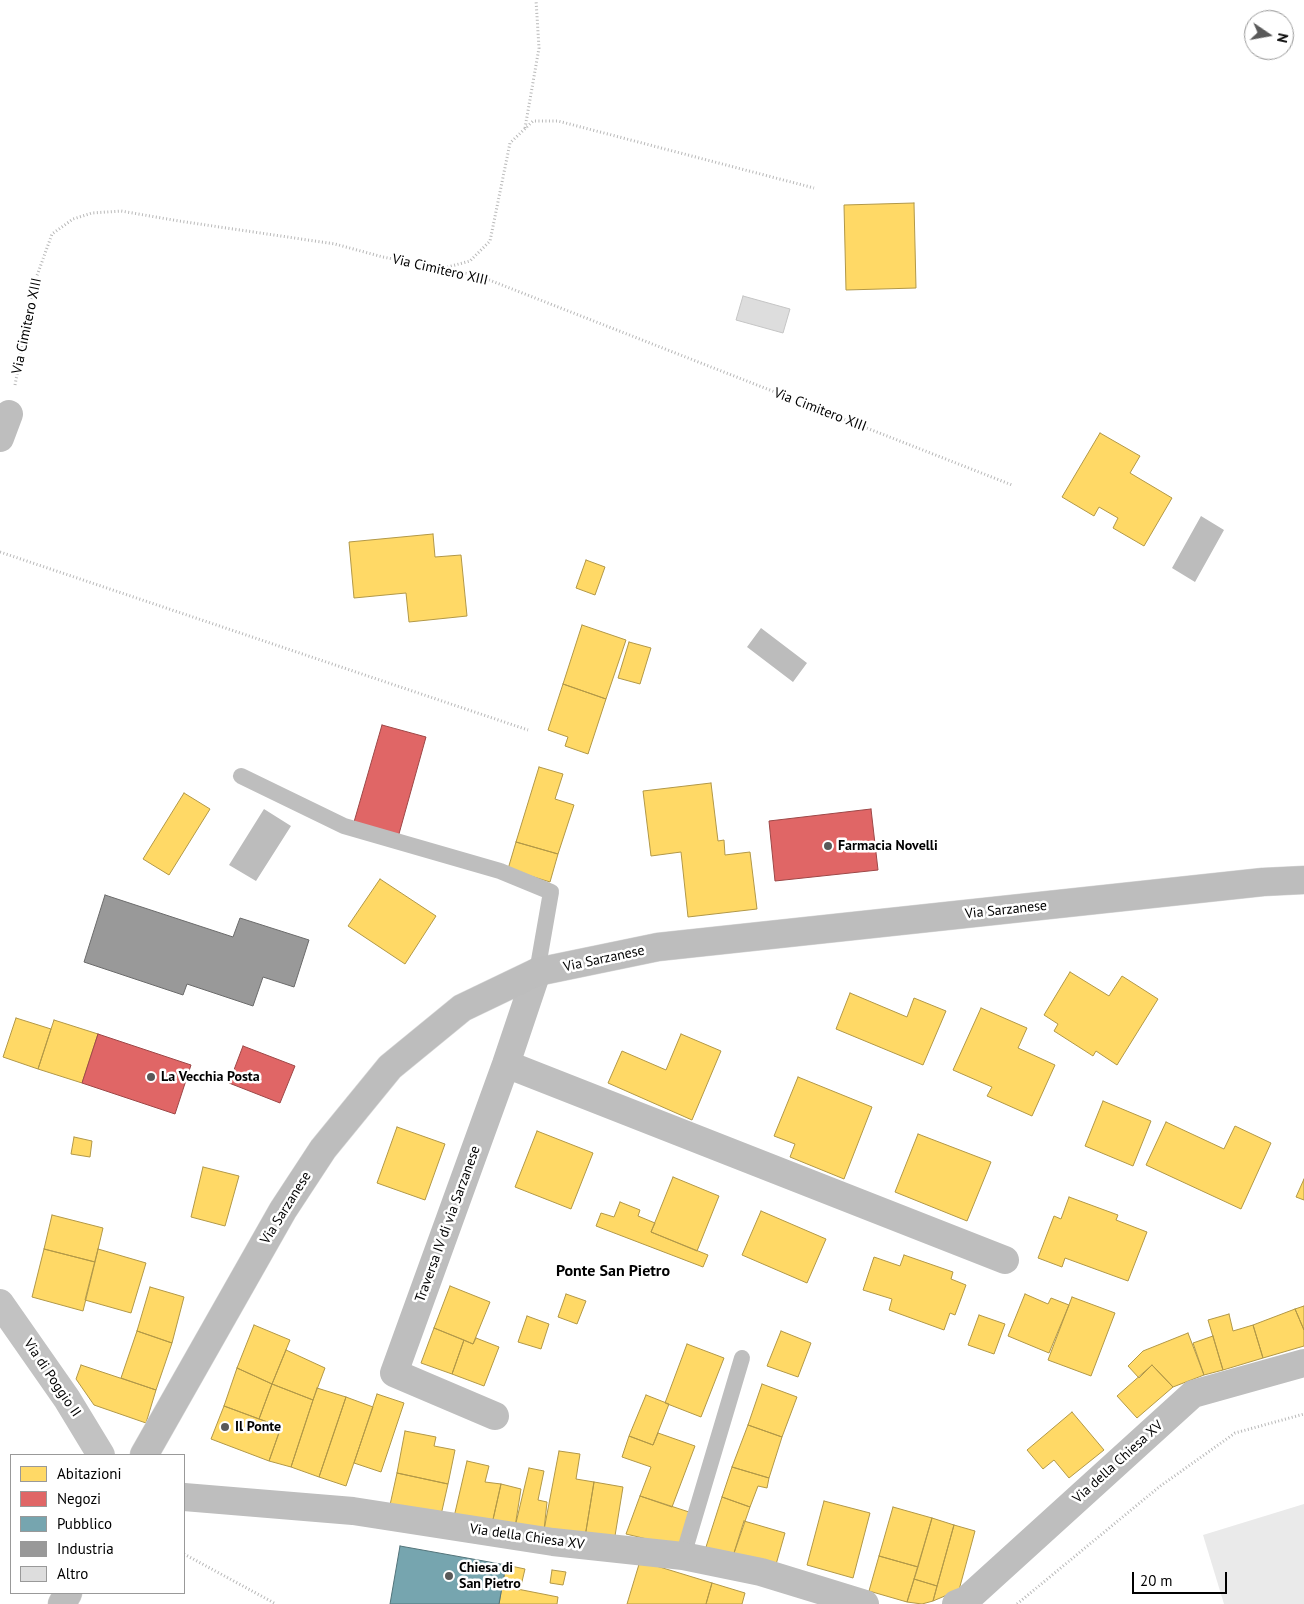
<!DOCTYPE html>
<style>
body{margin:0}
#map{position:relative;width:1304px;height:1604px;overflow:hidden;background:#fff;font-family:"PT Sans",sans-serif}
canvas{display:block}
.legend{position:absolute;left:10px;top:1454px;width:175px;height:140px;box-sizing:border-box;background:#fff;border:1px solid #999;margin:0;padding:6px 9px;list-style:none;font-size:15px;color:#000}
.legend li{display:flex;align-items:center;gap:10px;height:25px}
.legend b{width:25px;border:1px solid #999}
.north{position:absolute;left:1244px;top:10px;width:50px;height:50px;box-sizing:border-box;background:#fff;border:1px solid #999;border-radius:50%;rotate:102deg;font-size:14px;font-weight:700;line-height:20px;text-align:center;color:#000}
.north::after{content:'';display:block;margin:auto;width:18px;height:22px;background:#595959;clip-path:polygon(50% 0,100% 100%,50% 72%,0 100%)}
.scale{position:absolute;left:1132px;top:1572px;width:95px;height:22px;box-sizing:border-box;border:2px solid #000;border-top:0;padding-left:6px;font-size:15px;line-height:18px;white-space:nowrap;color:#000;-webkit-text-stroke:4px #fff;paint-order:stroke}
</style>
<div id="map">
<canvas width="1304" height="1604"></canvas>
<ul class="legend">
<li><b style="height:14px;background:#ffd966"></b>Abitazioni</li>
<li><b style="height:14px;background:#e06666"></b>Negozi</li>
<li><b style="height:14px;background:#76a5af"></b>Pubblico</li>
<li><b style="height:14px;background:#999"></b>Industria</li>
<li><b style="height:14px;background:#ddd"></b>Altro</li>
</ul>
<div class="north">N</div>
<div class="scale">20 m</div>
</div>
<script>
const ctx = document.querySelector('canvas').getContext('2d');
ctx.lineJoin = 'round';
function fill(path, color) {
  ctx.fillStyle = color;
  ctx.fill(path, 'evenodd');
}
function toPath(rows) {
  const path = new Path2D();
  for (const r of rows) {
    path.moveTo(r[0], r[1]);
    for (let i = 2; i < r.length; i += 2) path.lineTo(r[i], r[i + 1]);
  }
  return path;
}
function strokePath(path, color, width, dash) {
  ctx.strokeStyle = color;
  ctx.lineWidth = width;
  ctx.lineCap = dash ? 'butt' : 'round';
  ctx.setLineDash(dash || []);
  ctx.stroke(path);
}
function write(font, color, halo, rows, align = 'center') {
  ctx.font = font + ' "PT Sans",sans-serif';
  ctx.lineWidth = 5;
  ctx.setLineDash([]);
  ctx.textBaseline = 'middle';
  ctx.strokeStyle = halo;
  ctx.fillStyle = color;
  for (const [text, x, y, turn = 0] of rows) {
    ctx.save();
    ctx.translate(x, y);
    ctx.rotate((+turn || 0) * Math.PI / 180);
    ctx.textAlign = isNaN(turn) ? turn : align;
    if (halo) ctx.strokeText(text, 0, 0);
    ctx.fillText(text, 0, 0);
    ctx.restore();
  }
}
fill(toPath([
 [1304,1504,1304,1604,1224,1604,1203,1535]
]), '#eaeaea');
fill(toPath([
 [1201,516,1224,530,1195,582,1172,568],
 [761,628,807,663,793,682,747,647],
 [264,809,291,826,256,881,229,865]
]), '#bcbcbc');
const homes = toPath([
 [914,203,916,288,846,290,844,205,914,203],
 [1100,433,1140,456,1130,473,1172,498,1144,546,1113,528,1118,518,1099,507,1094,516,1062,497,1100,433],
 [433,534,435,557,461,555,467,616,409,622,406,593,354,598,349,542,433,534],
 [586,560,605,567,595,595,576,588,586,560],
 [582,625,626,640,606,699,563,684,582,625],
 [629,642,651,648,640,684,618,678,629,642],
 [563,684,606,699,588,754,565,746,568,737,548,730,563,684],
 [539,767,563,774,555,799,574,805,558,854,516,842,539,767],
 [711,783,718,841,724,840,725,855,750,852,757,909,688,917,681,852,651,856,643,791,711,783],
 [184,793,210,809,169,875,143,859,184,793],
 [516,842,558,854,550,882,508,869,516,842],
 [380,879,436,916,405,964,348,926,380,879],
 [1070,972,1109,996,1122,976,1158,999,1117,1065,1096,1051,1093,1056,1054,1031,1058,1024,1044,1015,1070,972],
 [850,993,907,1017,914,998,946,1011,923,1065,836,1029,850,993],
 [981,1008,1027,1028,1018,1048,1055,1065,1032,1116,987,1096,992,1087,953,1070,981,1008],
 [16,1018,51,1029,38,1069,3,1057,16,1018],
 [54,1020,98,1034,82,1083,38,1069,54,1020],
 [681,1034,721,1051,692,1120,608,1083,622,1051,666,1070,681,1034],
 [798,1077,872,1107,844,1179,790,1157,795,1144,774,1136,798,1077],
 [1103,1101,1151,1121,1133,1166,1085,1146,1103,1101],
 [1166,1122,1224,1149,1235,1126,1271,1143,1241,1209,1146,1165,1166,1122],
 [397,1127,445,1144,425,1200,377,1183,397,1127],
 [537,1131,593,1153,571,1209,515,1187,537,1131],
 [918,1134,991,1162,967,1221,895,1192,918,1134],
 [74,1137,92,1141,90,1157,71,1154,74,1137],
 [203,1167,239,1176,225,1226,191,1217,203,1167],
 [673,1177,719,1196,697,1251,651,1232,673,1177],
 [1304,1179,1304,1200,1296,1197,1304,1179],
 [1069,1197,1118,1215,1116,1220,1147,1232,1128,1281,1065,1258,1062,1267,1038,1258,1054,1216,1061,1219,1069,1197],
 [620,1202,640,1210,638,1216,655,1223,651,1232,708,1255,703,1267,596,1226,601,1213,614,1217,620,1202],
 [761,1211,826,1239,807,1283,742,1255,761,1211],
 [52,1215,103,1228,95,1262,44,1249,52,1215],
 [44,1249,95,1262,83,1311,32,1297,44,1249],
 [98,1249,146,1263,131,1313,85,1300,98,1249],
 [904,1255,953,1272,951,1279,966,1285,955,1315,950,1313,944,1330,889,1310,892,1299,863,1290,874,1257,900,1266,904,1255],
 [450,1286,490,1302,473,1344,434,1328,450,1286],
 [150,1287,184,1297,172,1343,137,1331,150,1287],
 [566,1294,586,1301,577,1324,558,1317,566,1294],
 [1025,1294,1048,1304,1051,1298,1069,1305,1049,1353,1008,1336,1025,1294],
 [1072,1297,1115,1313,1091,1376,1048,1360,1072,1297],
 [1304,1306,1304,1330,1295,1309,1304,1306],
 [1295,1309,1304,1330,1304,1346,1263,1358,1253,1325,1295,1309],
 [1229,1314,1233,1331,1253,1325,1263,1358,1223,1370,1208,1320,1229,1314],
 [979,1315,1005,1324,994,1354,968,1345,979,1315],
 [527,1316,549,1324,541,1349,518,1342,527,1316],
 [254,1325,290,1340,272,1384,237,1368,254,1325],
 [434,1328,464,1340,452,1374,421,1363,434,1328],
 [137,1331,172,1343,156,1390,121,1378,137,1331],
 [781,1331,811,1343,798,1377,767,1366,781,1331],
 [1188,1333,1204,1375,1173,1387,1152,1365,1139,1378,1128,1366,1143,1351,1188,1333],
 [1213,1336,1223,1370,1204,1375,1193,1343,1213,1336],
 [476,1338,499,1347,484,1386,452,1374,464,1340,473,1344,476,1338],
 [687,1344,724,1358,701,1417,665,1403,687,1344],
 [286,1350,325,1368,313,1400,272,1384,286,1350],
 [81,1365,156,1390,146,1423,94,1405,76,1379,81,1365],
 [1152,1365,1173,1387,1137,1418,1117,1396,1152,1365],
 [237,1368,272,1384,259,1419,224,1406,237,1368],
 [272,1384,313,1400,291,1467,269,1461,281,1427,259,1419,272,1384],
 [762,1384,797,1397,782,1437,748,1425,762,1384],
 [317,1388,346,1397,319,1477,291,1467,317,1388],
 [377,1394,404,1403,381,1472,354,1463,377,1394],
 [646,1395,669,1404,653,1445,629,1436,646,1395],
 [346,1397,373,1407,346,1486,319,1477,346,1397],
 [224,1406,281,1427,269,1461,211,1439,224,1406],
 [1072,1412,1104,1450,1069,1478,1054,1460,1043,1469,1027,1450,1072,1412],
 [748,1425,782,1437,769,1478,732,1467,748,1425],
 [405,1431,436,1437,434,1446,455,1450,448,1484,397,1473,405,1431],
 [658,1433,695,1446,672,1507,640,1496,651,1467,622,1457,629,1436,653,1445,658,1433],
 [559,1451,580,1454,576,1479,594,1482,585,1537,544,1530,559,1451],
 [467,1461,489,1466,485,1482,501,1484,492,1524,454,1517,467,1461],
 [732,1467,769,1478,767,1488,758,1486,750,1507,722,1497,732,1467],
 [529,1468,544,1471,538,1500,547,1502,544,1530,515,1527,529,1468],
 [397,1473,448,1484,441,1515,390,1505,397,1473],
 [594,1482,623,1487,614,1542,585,1537,594,1482],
 [501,1484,521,1489,515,1527,492,1524,501,1484],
 [640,1496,689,1512,680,1547,626,1534,640,1496],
 [722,1497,750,1507,733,1556,706,1547,722,1497],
 [824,1501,870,1513,853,1578,807,1565,824,1501],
 [893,1507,932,1518,918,1567,879,1556,893,1507],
 [932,1518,954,1525,937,1586,914,1579,932,1518],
 [744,1521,785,1533,775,1568,733,1556,744,1521],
 [954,1525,975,1531,959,1590,933,1601,954,1525],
 [879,1556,918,1567,907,1602,869,1591,879,1556],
 [640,1561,712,1583,706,1604,627,1604,640,1561],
 [506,1565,525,1569,520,1590,502,1586,506,1565],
 [552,1570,566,1572,563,1585,550,1583,552,1570],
 [914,1579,937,1586,933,1601,922,1604,907,1602,914,1579],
 [712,1583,745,1593,742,1604,706,1604,712,1583],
 [502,1586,558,1597,557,1604,499,1604,502,1586]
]);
fill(homes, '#ffd966');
strokePath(homes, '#b29847', 1);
const shops = toPath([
 [382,725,426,737,397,841,352,829,382,725],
 [871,809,878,870,775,881,769,821,871,809],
 [98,1034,191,1065,175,1114,82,1083,98,1034],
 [243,1046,295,1066,280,1103,229,1083,243,1046]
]);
fill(shops, '#e06666');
strokePath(shops, '#9d4747', 1);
const public = toPath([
 [400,1546,506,1565,499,1604,390,1604,400,1546]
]);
fill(public, '#76a5af');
strokePath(public, '#53747a', 1);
const industry = toPath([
 [105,895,233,937,240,918,309,940,294,987,263,977,253,1006,187,984,183,995,84,962,105,895]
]);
fill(industry, '#999');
strokePath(industry, '#6b6b6b', 1);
const building = toPath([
 [743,296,790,309,783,333,736,320,743,296]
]);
fill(building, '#ddd');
strokePath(building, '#c5c5c5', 1);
const primary = toPath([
 [144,1455,283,1210,323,1149,390,1067,462,1008,537,972,658,947,1263,882,1304,880],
 [62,1604,68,1593]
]);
strokePath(primary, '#dbdbdb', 29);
strokePath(toPath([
 [525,128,539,48,536,0],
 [444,268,470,261,490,241,510,143,533,121,558,121,814,188],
 [15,385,34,284,52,234,73,219,92,213,121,211,179,221,335,244,383,257,479,276,1012,485],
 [0,552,528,730],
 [184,1554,276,1604],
 [1017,1604,1159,1487,1235,1433,1304,1414]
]), '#b8b8b8', 3, [1, 2.5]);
strokePath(toPath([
 [241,776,344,826,500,871,551,892,537,972],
 [683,1556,742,1358]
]), '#bebebe', 16);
strokePath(toPath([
 [0,438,9,414],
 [506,1064,1005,1260],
 [495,1416,394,1373,506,1064,537,972],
 [184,1497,353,1511,553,1542,683,1556,761,1572,865,1604],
 [956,1604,966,1600,1193,1394,1304,1363]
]), '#bebebe', 28);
strokePath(toPath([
 [0,1303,67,1399,101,1455]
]), '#c2c2c2', 28);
strokePath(primary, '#bdbdbd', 28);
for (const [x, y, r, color] of [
 [828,846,5,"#595959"],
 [151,1077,5,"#595959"],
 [225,1427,5,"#595959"],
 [449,1576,5,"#595959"]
]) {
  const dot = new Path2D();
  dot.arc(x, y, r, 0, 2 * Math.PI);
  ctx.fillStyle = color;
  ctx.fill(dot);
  strokePath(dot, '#fff', 2);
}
write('14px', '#000', '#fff', [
 ["Via Cimitero XIII",440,270,13],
 ["Via Cimitero XIII",27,326,-78],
 ["Via Cimitero XIII",820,410,21],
 ["Via Sarzanese",1006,910,-6],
 ["Via Sarzanese",604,959,-12],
 ["Via Sarzanese",286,1208,-58],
 ["Traversa IV di via Sarzanese",448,1224,-70],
 ["Via di Poggio II",52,1378,56],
 ["Via della Chiesa XV",1118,1462,-42],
 ["Via della Chiesa XV",527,1537,8]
]);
write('bold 14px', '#000', '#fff', [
 ["Farmacia Novelli",838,846],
 ["La Vecchia Posta",161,1077],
 ["Il Ponte",235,1427],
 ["Chiesa di",459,1568],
 ["San Pietro",459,1584]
], 'left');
write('bold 16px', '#000', '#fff', [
 ["Ponte San Pietro",613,1271]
]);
</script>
